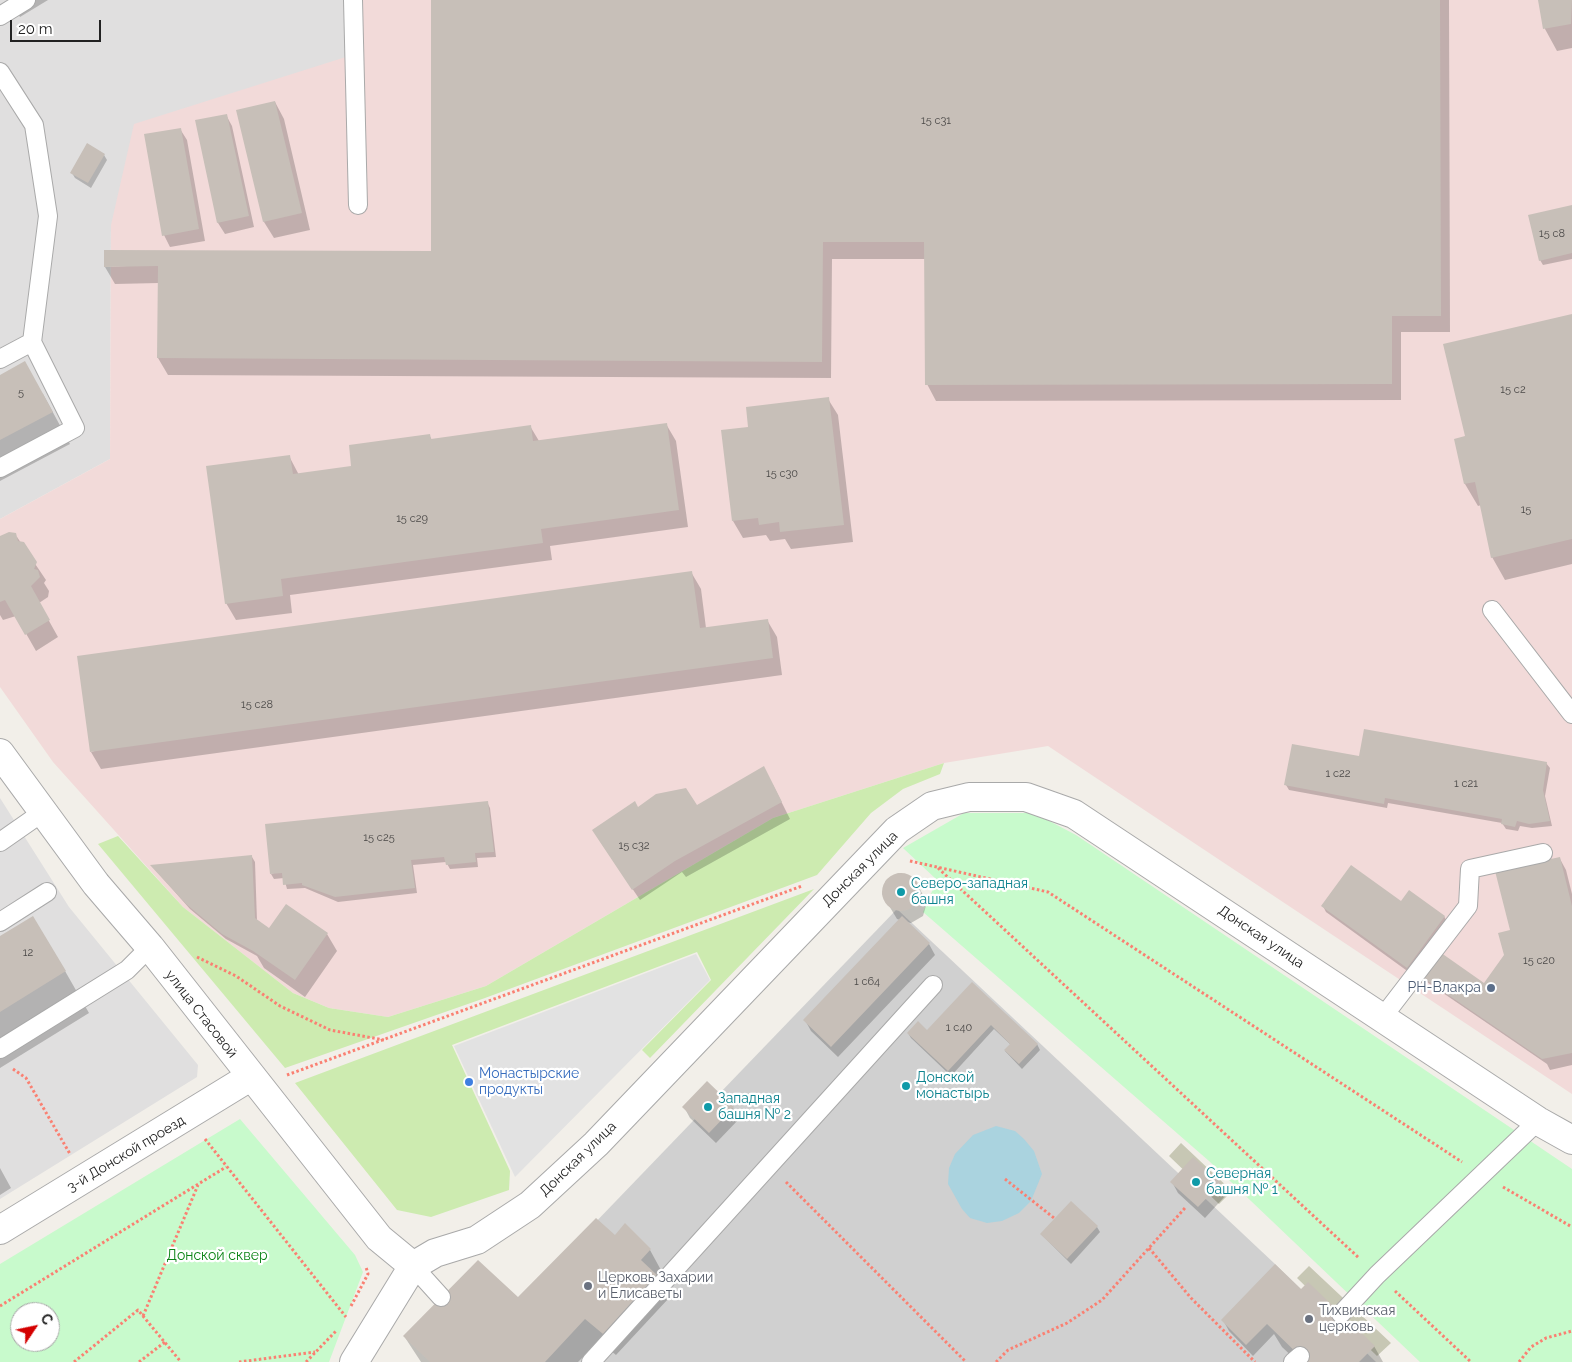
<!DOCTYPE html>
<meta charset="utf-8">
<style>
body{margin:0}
#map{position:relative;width:1572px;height:1362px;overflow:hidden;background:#f2efe9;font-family:Raleway,sans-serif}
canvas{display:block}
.north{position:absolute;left:10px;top:1302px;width:50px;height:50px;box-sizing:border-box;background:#fff;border:1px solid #a7a7a7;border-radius:50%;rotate:56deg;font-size:14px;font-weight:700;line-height:20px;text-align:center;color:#222}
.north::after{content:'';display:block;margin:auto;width:18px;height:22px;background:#d40000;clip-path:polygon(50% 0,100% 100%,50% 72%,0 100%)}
.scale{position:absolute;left:10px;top:20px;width:91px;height:22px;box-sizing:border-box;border:2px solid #222;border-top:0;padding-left:6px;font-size:15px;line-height:18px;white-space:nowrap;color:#222;-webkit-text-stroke:4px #fff;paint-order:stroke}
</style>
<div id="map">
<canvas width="1572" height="1362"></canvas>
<div class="north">С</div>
<div class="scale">20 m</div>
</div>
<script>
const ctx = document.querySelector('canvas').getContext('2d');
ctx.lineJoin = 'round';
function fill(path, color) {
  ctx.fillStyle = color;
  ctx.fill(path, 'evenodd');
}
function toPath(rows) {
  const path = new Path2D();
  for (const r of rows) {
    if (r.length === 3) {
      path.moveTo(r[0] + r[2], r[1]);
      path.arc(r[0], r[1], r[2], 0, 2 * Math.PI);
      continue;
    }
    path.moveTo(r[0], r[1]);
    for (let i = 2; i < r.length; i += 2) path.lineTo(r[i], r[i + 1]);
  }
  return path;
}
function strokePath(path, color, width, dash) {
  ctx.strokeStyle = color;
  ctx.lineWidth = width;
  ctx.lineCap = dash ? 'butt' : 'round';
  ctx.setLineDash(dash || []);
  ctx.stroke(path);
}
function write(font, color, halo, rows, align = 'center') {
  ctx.font = font + ' Raleway,sans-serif';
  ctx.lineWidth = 4.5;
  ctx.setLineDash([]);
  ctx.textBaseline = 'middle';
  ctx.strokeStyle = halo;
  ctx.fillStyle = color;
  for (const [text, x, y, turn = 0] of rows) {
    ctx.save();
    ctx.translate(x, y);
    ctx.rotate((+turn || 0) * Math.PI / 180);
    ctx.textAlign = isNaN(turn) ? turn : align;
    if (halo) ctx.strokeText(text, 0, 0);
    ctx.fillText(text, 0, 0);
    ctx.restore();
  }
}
fill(toPath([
 [0,0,347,0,349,56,111,225,110,459,0,519],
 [0,798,69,907,198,1065,197,1077,0,1199]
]), '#e0dfdf');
fill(toPath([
 [347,0,1572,0,1572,1094,1048,746,944,763,773,818,486,986,388,1017,329,1008,293,993,183,907,53,762,0,687,0,519,110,459,111,225,134,124,349,56]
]), '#f2dad9');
fill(toPath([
 [897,909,1275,1264,1376,1362,461,1362]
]), '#d0d0d0');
fill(toPath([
 [1181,1143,1232,1191,1219,1204,1169,1156],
 [1309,1266,1391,1343,1377,1356,1297,1278]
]), '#c7c7b4');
fill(toPath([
 [944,763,940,774,903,789,871,813,817,875,485,998,285,1068,98,844,118,836,183,907,293,993,329,1008,388,1017,486,986,773,818],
 [814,889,650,1058,642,1050,711,980,697,952,452,1045,510,1171,509,1190,431,1217,397,1210,295,1083]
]), '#cdebb0');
fill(toPath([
 [964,813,1034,813,1076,835,1572,1169,1572,1362,1420,1362,1209,1161,923,912,937,880,903,848],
 [240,1119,355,1255,363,1272,329,1362,0,1362,0,1264],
 [20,1312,50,1312,50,1342,20,1342]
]), '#c8facc');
fill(toPath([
 [696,954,710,980,515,1177,454,1046]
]), '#e2e2e2');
fill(toPath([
 [996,1126,1015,1131,1024,1139,1034,1151,1042,1174,1031,1201,1019,1213,1002,1221,987,1223,970,1218,962,1209,948,1184,949,1168,955,1154,973,1135]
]), '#aad3df');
fill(toPath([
 [9,0,48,0,20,17],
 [432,0,1449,0,1450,332,1401,332,1401,400,936,401,927,384,926,259,832,259,831,378,168,375,158,358,159,283,115,284,105,267,432,252],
 [1539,0,1572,0,1572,48,1557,51,1545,29],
 [275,102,284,119,310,230,274,238,264,222],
 [226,115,232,126,254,227,225,234,218,223],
 [180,129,187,140,205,241,170,247,164,235],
 [104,155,107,160,91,188,75,178,72,173],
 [1572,206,1572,259,1543,265,1540,260],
 [1572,315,1572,564,1505,580,1492,557,1481,505,1478,506,1465,484,1455,440,1466,437],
 [0,376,43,394,70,444,0,481],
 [828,399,838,415,853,542,791,549,785,539,770,541,766,535,743,538,733,521,750,428],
 [666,424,676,441,688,527,550,546,552,560,290,595,292,613,236,620,226,603,289,456,299,475,353,467,429,435,432,440,530,426,539,441],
 [17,537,46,580,44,583,49,591,48,597,39,603,58,637,36,651,16,616,3,620,0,615,0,538],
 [691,572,701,589,706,628,767,620,777,637,782,675,101,769,91,752],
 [1360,758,1546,763,1550,768,1545,796,1552,826,1532,828,1520,826,1518,831,1506,829,1502,823,1388,803,1387,808,1289,790,1286,785],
 [773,785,790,819,686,877,682,872,640,900,600,841,638,808,697,806],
 [487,802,490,808,496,857,477,858,478,867,450,869,446,862,413,865,417,893,338,902,305,888,287,889,284,878,274,879,271,874],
 [252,857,255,862,257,921,269,930,327,934,337,951,305,997,264,968,257,956,226,939,190,909,152,866],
 [1560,859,1566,870,1572,894,1572,1065,1550,1070,1547,1064,1424,980,1421,975,1484,985,1505,955,1511,931],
 [899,873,913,877,927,902,923,916,911,923,906,922,929,944,935,955,838,1057,811,1031,805,1020,900,920,897,919,882,894,886,880],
 [1401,903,1444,916,1447,922,1410,973,1326,912,1323,906],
 [0,938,65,971,89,1013,0,1068],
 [972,984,1037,1044,1040,1050,1022,1069,1005,1051,1011,1045,994,1029,951,1076,911,1038,908,1033,927,1032],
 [684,1107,733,1108,739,1119,716,1143,690,1118],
 [0,1168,11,1188,0,1195],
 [1172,1182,1220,1184,1226,1195,1205,1218,1178,1193],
 [1097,1227,1100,1232,1071,1264,1042,1235],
 [615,1236,650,1250,662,1272,657,1278,669,1298,616,1355,599,1341,578,1362,421,1362,404,1336,518,1299],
 [1301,1291,1374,1346,1383,1362,1298,1362,1282,1347,1274,1334,1253,1356,1229,1331,1223,1320]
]), '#0003');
fill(toPath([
 [431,0,1440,0,1441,316,1392,316,1392,384,925,385,924,242,823,242,822,362,157,358,158,266,104,267,104,250,431,251],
 [1538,0,1572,0,1571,24,1543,29],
 [275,101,302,213,263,222,236,110],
 [227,114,249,216,217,223,195,120],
 [181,128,199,229,162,236,144,134],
 [87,143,105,154,88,183,70,173],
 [1572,205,1572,253,1539,261,1528,215],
 [1572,314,1572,539,1491,558,1475,482,1464,484,1454,439,1465,436,1443,344],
 [25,361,53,412,0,440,0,375],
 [829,397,844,525,780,532,779,522,759,525,758,518,732,521,721,430,748,427,746,407],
 [667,423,679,510,541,529,543,543,281,579,283,596,225,604,206,466,290,455,293,474,351,466,349,445,430,434,431,439,531,425,533,441],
 [9,532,16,533,18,541,24,542,37,562,34,569,38,570,40,577,31,586,50,620,25,635,5,600,0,602,0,536],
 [692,571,700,628,768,619,773,658,90,752,77,656],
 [1364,729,1547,762,1543,790,1550,821,1529,824,1517,821,1515,827,1501,824,1502,819,1385,798,1384,804,1284,785,1292,744,1359,756],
 [764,766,782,802,675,861,632,890,592,830,635,801,638,807,656,794,686,788,697,805],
 [488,801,494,852,475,853,476,862,446,865,444,857,411,860,415,888,335,897,302,885,302,883,283,885,282,873,270,874,265,824],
 [252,855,255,918,269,928,286,904,328,933,295,980,253,951,222,934,186,904,150,865],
 [1560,857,1572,906,1572,1053,1542,1059,1419,975,1437,950,1484,983,1504,955,1498,933,1510,930,1495,871],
 [1351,865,1401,901,1409,890,1445,916,1407,968,1321,906],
 [901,892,19],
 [33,916,66,971,0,1012,0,936],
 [902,916,930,943,831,1047,803,1020],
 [972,982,1038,1044,1019,1064,1004,1050,1010,1044,991,1025,948,1071,907,1033,918,1021,927,1030],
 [707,1081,734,1107,709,1133,682,1107],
 [1193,1157,1221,1183,1198,1207,1170,1182],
 [1071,1201,1098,1226,1067,1259,1040,1234],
 [596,1218,615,1235,625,1223,651,1249,641,1260,657,1275,603,1334,585,1319,545,1362,430,1362,403,1336,478,1260,518,1297],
 [1275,1264,1301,1289,1308,1282,1375,1346,1359,1362,1306,1362,1267,1324,1246,1345,1221,1320]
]), '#c7bfb8');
const service = toPath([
 [353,0,358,205],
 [0,16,26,0],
 [0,72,34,125,48,216,32,342,75,428,0,468],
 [0,359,32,342],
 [1492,610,1572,714],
 [0,842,43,812],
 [0,922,47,892],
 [1382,1018,1468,906,1470,869,1543,853],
 [0,1049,127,970,150,947],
 [413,1266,441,1297],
 [1341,1314,1377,1275,1538,1121],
 [591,1362,933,985],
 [1293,1362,1300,1356]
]);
const minor = toPath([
 [0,753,96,884,150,947,379,1238,413,1266],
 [0,1230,250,1077],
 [354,1362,413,1266,435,1253,477,1240,530,1205,596,1144,897,830,932,806,969,797,1026,797,1074,814,1538,1121,1572,1140]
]);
strokePath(service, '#a9a9a9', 20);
strokePath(minor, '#a9a9a9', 30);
strokePath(toPath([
 [910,861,1048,892,1462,1162],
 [938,868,1359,1258],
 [197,957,236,976,280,1006,330,1030,384,1040],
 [13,1069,26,1078,70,1154],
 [287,1075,802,886],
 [205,1139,346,1317],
 [1005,1179,1054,1218],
 [786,1182,966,1362],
 [1503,1187,1572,1227],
 [1149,1248,1191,1298,1255,1362],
 [1395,1291,1471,1362],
 [0,1306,226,1167],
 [351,1306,368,1274,366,1267],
 [143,1316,198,1185],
 [74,1362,138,1310,181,1362],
 [139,1362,165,1342],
 [239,1362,315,1352],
 [306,1362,336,1331],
 [996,1362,1008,1350,1067,1323,1102,1300,1185,1208],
 [1519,1362,1531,1347,1546,1338,1572,1331]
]), '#fa8072', 3, [2.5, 2.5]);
strokePath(service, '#fff', 18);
strokePath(minor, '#fff', 28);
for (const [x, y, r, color] of [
 [901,892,5,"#0f9aa8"],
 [1491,988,5,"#5c6f8a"],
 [469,1082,5,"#3f7fe0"],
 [906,1086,5,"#0f9aa8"],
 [708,1107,5,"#0f9aa8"],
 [1196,1182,5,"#0f9aa8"],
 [588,1286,5,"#6b7280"],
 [1309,1319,5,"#6b7280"]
]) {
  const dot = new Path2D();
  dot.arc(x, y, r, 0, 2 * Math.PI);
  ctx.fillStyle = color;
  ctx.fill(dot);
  strokePath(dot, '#fff', 2);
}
write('11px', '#4b4948', null, [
 ["15 с31",936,121],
 ["15 с8",1552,234],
 ["15 с2",1513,390],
 ["5",21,393],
 ["15 с30",782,474],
 ["15",1526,510],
 ["15 с29",412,519],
 ["15 с28",257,705],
 ["1 с22",1338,774],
 ["1 с21",1466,784],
 ["15 с25",379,838],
 ["15 с32",634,846],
 ["12",28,953],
 ["15 с20",1539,961],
 ["1 с64",867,982],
 ["1 с40",959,1028]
]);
write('14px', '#222', '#fff', [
 ["Донская улица",860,869,-45],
 ["Донская улица",1261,937,34],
 ["улица Стасовой",201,1014,52],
 ["3-й Донской проезд",126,1154,-31],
 ["Донская улица",578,1159,-44]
]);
write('14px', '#0d838f', '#fff', [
 ["Северо-западная",911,884],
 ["башня",911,900],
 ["Донской",916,1078],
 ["монастырь",916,1094],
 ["Западная",718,1099],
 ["башня № 2",718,1115],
 ["Северная",1206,1174],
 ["башня № 1",1206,1190]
], 'left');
write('14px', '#4e5e75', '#fff', [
 ["РН-Влакра",1481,988]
], 'right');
write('14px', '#366cbe', '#fff', [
 ["Монастырские",479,1074],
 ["продукты",479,1090]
], 'left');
write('14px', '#0c8416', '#fff', [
 ["Донской сквер",217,1256]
]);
write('14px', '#5b616d', '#fff', [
 ["Церковь Захарии",598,1278],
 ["и Елисаветы",598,1294],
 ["Тихвинская",1319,1311],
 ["церковь",1319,1327]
], 'left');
</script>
